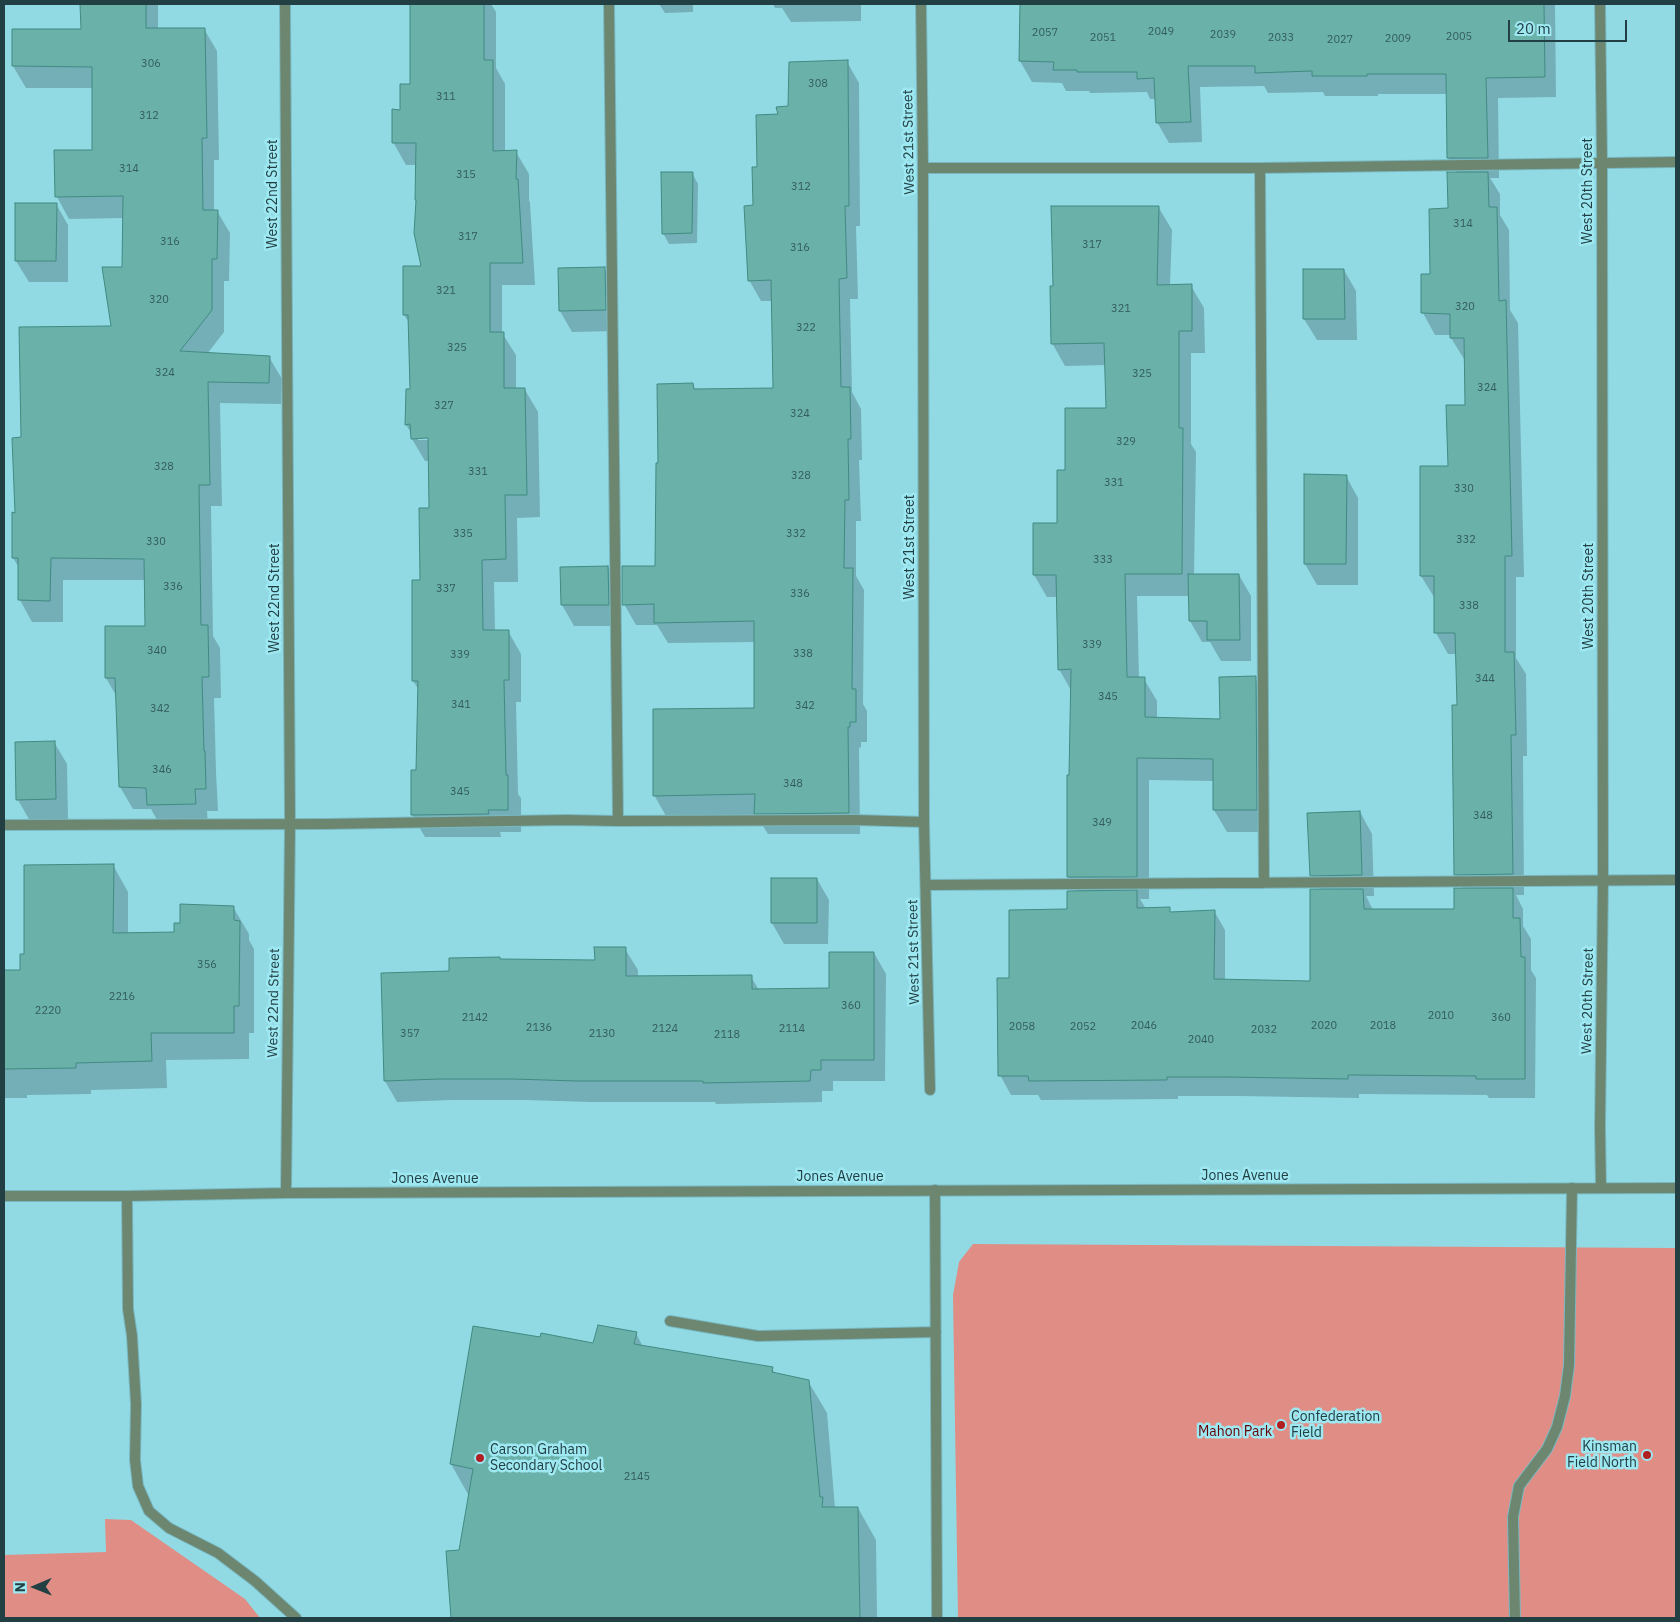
<!DOCTYPE html>
<style>
body{margin:0}
#map{position:relative;width:1680px;height:1622px;overflow:hidden;background:#91dae4;font-family:"IBM Plex Sans",sans-serif}
canvas{display:block}
.frame{position:absolute;inset:0;border:5px solid #224044;pointer-events:none}
.north{position:absolute;left:10px;top:1562px;width:50px;height:50px;-webkit-text-stroke:4px #9ee8f2;paint-order:stroke;rotate:269deg;font-size:14px;font-weight:700;line-height:20px;text-align:center;color:#224044}
.north::after{content:'';display:block;margin:auto;width:18px;height:22px;background:#224044;clip-path:polygon(50% 0,100% 100%,50% 72%,0 100%)}
.scale{position:absolute;left:1508px;top:20px;width:119px;height:22px;box-sizing:border-box;border:2px solid #224044;border-top:0;padding-left:6px;font-size:15px;line-height:18px;white-space:nowrap;color:#224044;-webkit-text-stroke:4px #9ee8f2;paint-order:stroke}
</style>
<div id="map">
<canvas width="1680" height="1622"></canvas>
<div class="frame"></div>
<div class="north">N</div>
<div class="scale">20 m</div>
</div>
<script>
const ctx = document.querySelector('canvas').getContext('2d');
ctx.lineJoin = 'round';
function fill(path, color) {
  ctx.fillStyle = color;
  ctx.fill(path, 'evenodd');
}
function toPath(rows) {
  const path = new Path2D();
  for (const r of rows) {
    path.moveTo(r[0], r[1]);
    for (let i = 2; i < r.length; i += 2) path.lineTo(r[i], r[i + 1]);
  }
  return path;
}
function strokePath(path, color, width, dash) {
  ctx.strokeStyle = color;
  ctx.lineWidth = width;
  ctx.lineCap = dash ? 'butt' : 'round';
  ctx.setLineDash(dash || []);
  ctx.stroke(path);
}
function write(font, color, halo, rows, align = 'center') {
  ctx.font = font + ' "IBM Plex Sans",sans-serif';
  ctx.lineWidth = 5;
  ctx.setLineDash([]);
  ctx.textBaseline = 'middle';
  ctx.strokeStyle = halo;
  ctx.fillStyle = color;
  for (const [text, x, y, turn = 0] of rows) {
    ctx.save();
    ctx.translate(x, y);
    ctx.rotate((+turn || 0) * Math.PI / 180);
    ctx.textAlign = isNaN(turn) ? turn : align;
    if (halo) ctx.strokeText(text, 0, 0);
    ctx.fillText(text, 0, 0);
    ctx.restore();
  }
}
fill(toPath([
 [973,1244,1676,1248,1676,1618,958,1618,953,1295,959,1262],
 [105,1519,131,1520,245,1599,260,1618,4,1618,4,1555,106,1552]
]), '#e08e85');
fill(toPath([
 [81,4,158,4,158,30,204,29,217,51,219,160,214,160,214,211,217,211,230,233,229,281,224,281,224,332,207,354,269,357,282,379,281,404,220,403,222,506,211,506,213,636,220,648,221,698,214,698,216,772,218,811,207,811,208,826,161,827,151,809,133,809,120,787,117,697,106,678,146,627,145,580,63,580,63,622,32,622,20,600,20,569,13,558,16,514,112,328,123,268,124,218,69,219,57,197,93,151,93,88,26,88,13,66,13,30,82,30],
 [411,4,491,4,496,12,496,68,505,84,505,152,516,152,529,174,529,200,530,203,535,285,502,285,502,333,516,355,516,390,525,390,538,412,540,517,517,518,518,582,494,582,495,631,508,631,521,654,521,702,516,702,518,794,521,798,521,832,500,832,501,837,425,837,412,815,418,771,419,690,413,681,422,581,430,509,429,461,425,461,412,439,412,434,406,425,411,390,410,324,404,315,423,268,417,165,406,165,393,142,401,111,411,85],
 [418,437,434,437,434,440,418,440],
 [659,4,693,4,693,12,665,13],
 [773,4,861,4,861,21,791,22,782,8,775,8],
 [1021,4,1555,4,1556,97,1498,98,1499,178,1490,178,1500,194,1500,215,1509,230,1510,310,1518,323,1524,577,1516,577,1516,658,1526,674,1527,756,1523,756,1524,895,1516,895,1523,909,1523,926,1531,939,1531,970,1536,978,1535,1098,1489,1098,1487,1095,1359,1094,1359,1098,1239,1096,1178,1096,1178,1099,1041,1100,1038,1095,1011,1095,1000,1075,1011,979,1068,911,1077,892,1068,877,1072,692,1059,669,1058,597,1047,597,1034,575,1058,524,1066,471,1107,409,1106,365,1065,366,1052,343,1159,208,1172,230,1170,286,1191,286,1204,308,1205,353,1191,353,1191,444,1196,452,1194,575,1239,575,1251,596,1251,661,1221,661,1210,642,1202,642,1190,621,1190,596,1137,596,1139,679,1144,679,1157,701,1157,719,1221,721,1255,678,1268,700,1269,832,1227,832,1214,810,1214,781,1149,780,1149,899,1140,899,1146,909,1169,909,1171,913,1214,911,1225,930,1225,981,1311,982,1320,890,1311,875,1360,812,1372,834,1374,896,1366,896,1373,910,1455,910,1464,890,1455,874,1458,706,1457,654,1448,654,1436,633,1435,597,1434,597,1421,576,1421,468,1450,468,1466,406,1466,359,1464,359,1451,338,1451,335,1435,335,1423,313,1422,276,1431,276,1449,210,1457,173,1448,158,1447,94,1378,94,1378,96,1325,96,1323,92,1268,93,1264,86,1200,87,1202,142,1169,143,1157,122,1156,99,1150,99,1147,92,1090,93,1089,91,1066,91,1062,83,1032,82,1020,61],
 [847,62,859,83,860,226,856,226,858,299,850,299,852,392,861,409,862,460,859,460,861,521,856,521,856,576,864,590,863,704,867,711,867,742,861,742,861,747,859,748,860,834,768,834,756,815,666,816,654,795,755,709,755,642,668,643,657,625,636,625,624,604,657,567,659,464,692,384,696,391,774,389,772,301,761,301,749,280,758,169,779,115],
 [692,173,698,184,697,243,669,244,663,233],
 [56,204,68,225,68,282,29,282,16,261],
 [604,268,617,290,617,331,572,332,560,311],
 [1344,270,1356,291,1357,340,1317,340,1304,319],
 [1346,476,1358,498,1358,585,1317,585,1305,564],
 [608,567,620,589,620,626,574,626,562,605],
 [54,742,67,764,68,820,30,821,18,800],
 [113,865,128,892,128,934,176,933,233,907,249,934,249,940,254,949,254,1033,249,1033,249,1059,166,1060,167,1088,91,1090,91,1094,27,1095,27,1098,4,1098,4,971,21,971,25,955],
 [817,879,829,900,828,944,784,944,772,923],
 [625,949,638,970,638,978,751,977,759,990,830,989,874,953,886,974,885,1081,833,1081,833,1091,822,1091,822,1102,716,1104,715,1102,590,1102,526,1100,452,1100,397,1102,385,1081,382,974,450,973,500,960,596,962],
 [636,1333,643,1347,772,1368,775,1374,808,1381,827,1413,835,1508,858,1508,876,1540,877,1618,452,1618,448,1552,460,1551,469,1496,451,1464,541,1339,594,1344]
]), '#0003');
const building = toPath([
 [80,4,146,4,146,28,205,28,207,138,202,138,203,210,218,210,217,259,212,259,212,310,180,351,270,356,269,383,208,382,210,485,199,485,201,625,208,625,209,677,202,677,204,751,205,751,206,789,195,789,196,804,147,805,146,788,119,787,115,678,105,678,105,626,145,626,144,559,51,558,50,601,18,600,18,558,12,558,12,512,15,513,12,438,21,437,19,327,111,326,102,267,122,267,123,196,55,197,54,150,92,150,92,67,12,66,12,29,81,29,80,4],
 [410,4,484,4,484,60,493,60,493,151,517,150,516,179,518,179,523,263,490,263,490,332,504,332,504,388,525,388,527,495,505,495,506,559,482,560,483,630,509,630,509,680,504,680,506,775,508,775,508,810,488,810,489,814,411,815,411,770,416,770,418,681,412,681,412,580,420,580,419,508,429,508,428,438,411,439,410,424,405,425,406,389,410,389,408,315,403,315,403,266,421,266,414,233,416,200,415,200,416,143,392,143,392,109,400,110,400,84,410,84,410,4],
 [1020,4,1544,4,1545,77,1486,78,1488,158,1447,158,1446,74,1367,74,1367,76,1312,76,1312,71,1255,73,1255,66,1188,66,1191,122,1156,123,1154,78,1137,79,1137,72,1077,72,1077,70,1053,70,1054,62,1019,61,1020,4],
 [848,60,849,206,845,206,847,278,839,279,841,387,850,387,851,439,848,439,849,500,845,500,844,568,853,568,852,689,856,689,856,722,850,722,850,727,848,727,849,813,754,814,755,794,653,796,653,709,754,708,754,621,654,623,654,604,622,605,622,566,655,566,656,463,658,463,657,384,693,383,694,389,773,388,771,280,748,281,744,206,753,205,752,167,757,167,756,115,778,114,776,107,788,106,789,62,848,60],
 [661,172,693,172,692,233,662,234,661,172],
 [1447,172,1488,172,1489,207,1497,207,1499,301,1506,300,1512,556,1505,556,1505,652,1514,652,1516,735,1511,735,1513,874,1454,875,1452,705,1457,705,1455,633,1434,633,1434,576,1420,576,1420,466,1448,466,1446,405,1465,405,1464,338,1450,338,1450,314,1421,313,1421,274,1430,274,1429,209,1448,208,1447,172],
 [15,203,57,203,56,261,15,261,15,203],
 [1051,206,1159,206,1157,285,1192,284,1192,331,1179,331,1179,428,1183,428,1182,574,1125,574,1127,677,1145,677,1145,717,1220,719,1219,677,1256,676,1257,810,1213,810,1213,759,1137,758,1137,877,1067,877,1067,775,1069,775,1071,669,1058,670,1056,575,1033,575,1033,523,1057,523,1057,470,1065,470,1065,408,1106,408,1104,343,1051,344,1050,286,1053,286,1051,206],
 [605,267,606,310,559,311,558,268,605,267],
 [1303,269,1344,269,1345,319,1303,319,1303,269],
 [1304,474,1347,475,1346,564,1304,564,1304,474],
 [608,566,609,605,561,605,560,567,608,566],
 [1188,574,1239,574,1240,640,1207,640,1207,621,1189,621,1188,574],
 [55,741,56,799,16,800,15,742,55,741],
 [1360,811,1362,875,1310,876,1307,813,1360,811],
 [114,864,113,933,174,932,174,923,180,923,180,904,234,906,234,920,240,921,239,1006,234,1006,234,1033,151,1033,152,1061,76,1063,76,1068,4,1069,4,970,20,970,20,954,24,954,24,865,114,864],
 [771,878,817,878,817,923,771,923,771,878],
 [1454,888,1513,888,1513,918,1520,918,1521,957,1525,957,1525,1079,1476,1079,1476,1076,1348,1075,1348,1079,1228,1077,1167,1077,1167,1080,1029,1081,1028,1076,998,1076,997,978,1009,978,1009,910,1067,909,1067,891,1137,890,1137,908,1170,907,1170,912,1215,910,1214,979,1310,981,1310,889,1363,889,1364,909,1454,909,1454,888],
 [594,947,626,947,626,976,752,975,752,989,829,988,829,952,874,952,874,1060,821,1060,821,1070,811,1070,810,1081,703,1083,703,1081,577,1081,513,1079,439,1079,384,1081,381,973,449,971,449,958,500,957,500,959,595,960,594,947],
 [598,1325,637,1332,634,1344,773,1367,772,1372,809,1380,820,1497,823,1497,822,1507,858,1507,860,1618,451,1618,446,1551,459,1550,473,1469,450,1464,473,1326,540,1337,541,1333,593,1343,598,1325]
]);
fill(building, '#69b1a9');
strokePath(building, '#418a82', 1);
const service = toPath([
 [609,4,618,821,855,820,924,822],
 [923,168,1260,168,1676,162],
 [1260,168,1264,883],
 [4,825,326,824,566,820,618,821],
 [926,885,1676,880],
 [935,1190,937,1618],
 [127,1196,128,1309,132,1336,136,1404,135,1460,138,1486,149,1511,169,1528,218,1553,255,1581,296,1618],
 [670,1321,758,1336,936,1332],
 [1515,1618,1513,1517,1519,1486,1547,1449,1557,1427,1565,1396,1569,1365,1572,1188]
]);
const minor = toPath([
 [285,4,290,824,286,1193],
 [921,4,923,168,924,822,930,1090],
 [1600,4,1602,162,1603,880,1600,1128,1601,1188],
 [4,1196,127,1196,286,1193,1676,1188]
]);
strokePath(service, '#79b8c1', 12);
strokePath(minor, '#79b8c1', 12);
strokePath(service, '#6d866f', 10);
strokePath(minor, '#6d866f', 10);
for (const [x, y, r, color] of [
 [1281,1425,5,"#b01f21"],
 [1647,1455,5,"#b01f21"],
 [480,1458,5,"#b01f21"]
]) {
  const dot = new Path2D();
  dot.arc(x, y, r, 0, 2 * Math.PI);
  ctx.fillStyle = color;
  ctx.fill(dot);
  strokePath(dot, '#9ee8f2', 2);
}
write('11px', '#345c5d', null, [
 ["2049",1161,32],
 ["2057",1045,33],
 ["2039",1223,35],
 ["2005",1459,37],
 ["2051",1103,38],
 ["2033",1281,38],
 ["2009",1398,39],
 ["2027",1340,40],
 ["306",151,64],
 ["308",818,84],
 ["311",446,97],
 ["312",149,116],
 ["314",129,169],
 ["315",466,175],
 ["312",801,187],
 ["314",1463,224],
 ["317",468,237],
 ["316",170,242],
 ["317",1092,245],
 ["316",800,248],
 ["321",446,291],
 ["320",159,300],
 ["320",1465,307],
 ["321",1121,309],
 ["322",806,328],
 ["325",457,348],
 ["324",165,373],
 ["325",1142,374],
 ["324",1487,388],
 ["327",444,406],
 ["324",800,414],
 ["329",1126,442],
 ["328",164,467],
 ["331",478,472],
 ["328",801,476],
 ["331",1114,483],
 ["330",1464,489],
 ["335",463,534],
 ["332",796,534],
 ["332",1466,540],
 ["330",156,542],
 ["333",1103,560],
 ["336",173,587],
 ["337",446,589],
 ["336",800,594],
 ["338",1469,606],
 ["339",1092,645],
 ["340",157,651],
 ["338",803,654],
 ["339",460,655],
 ["344",1485,679],
 ["345",1108,697],
 ["341",461,705],
 ["342",805,706],
 ["342",160,709],
 ["346",162,770],
 ["348",793,784],
 ["345",460,792],
 ["348",1483,816],
 ["349",1102,823],
 ["356",207,965],
 ["2216",122,997],
 ["360",851,1006],
 ["2220",48,1011],
 ["2010",1441,1016],
 ["2142",475,1018],
 ["360",1501,1018],
 ["2046",1144,1026],
 ["2020",1324,1026],
 ["2018",1383,1026],
 ["2058",1022,1027],
 ["2052",1083,1027],
 ["2136",539,1028],
 ["2124",665,1029],
 ["2114",792,1029],
 ["2032",1264,1030],
 ["357",410,1034],
 ["2130",602,1034],
 ["2118",727,1035],
 ["2040",1201,1040],
 ["2145",637,1477]
]);
write('14px', '#224044', '#9ee8f2', [
 ["West 21st Street",909,142,-91],
 ["West 20th Street",1588,191,-90],
 ["West 22nd Street",273,194,-90],
 ["West 21st Street",910,547,-90],
 ["West 20th Street",1589,596,-90],
 ["West 22nd Street",275,598,-90],
 ["West 21st Street",914,952,-91],
 ["West 20th Street",1588,1001,-89],
 ["West 22nd Street",274,1003,-89],
 ["Jones Avenue",1245,1176],
 ["Jones Avenue",840,1177],
 ["Jones Avenue",435,1179]
]);
write('14px', '#224044', '#9ee8f2', [
 ["Confederation",1291,1417],
 ["Field",1291,1433],
 ["Kinsman",1637,1447,"right"],
 ["Field North",1637,1463,"right"],
 ["Carson Graham",490,1450],
 ["Secondary School",490,1466]
], 'left');
write('14px', '#650004', '#9ee8f2', [
 ["Mahon Park",1235,1432]
]);
</script>
